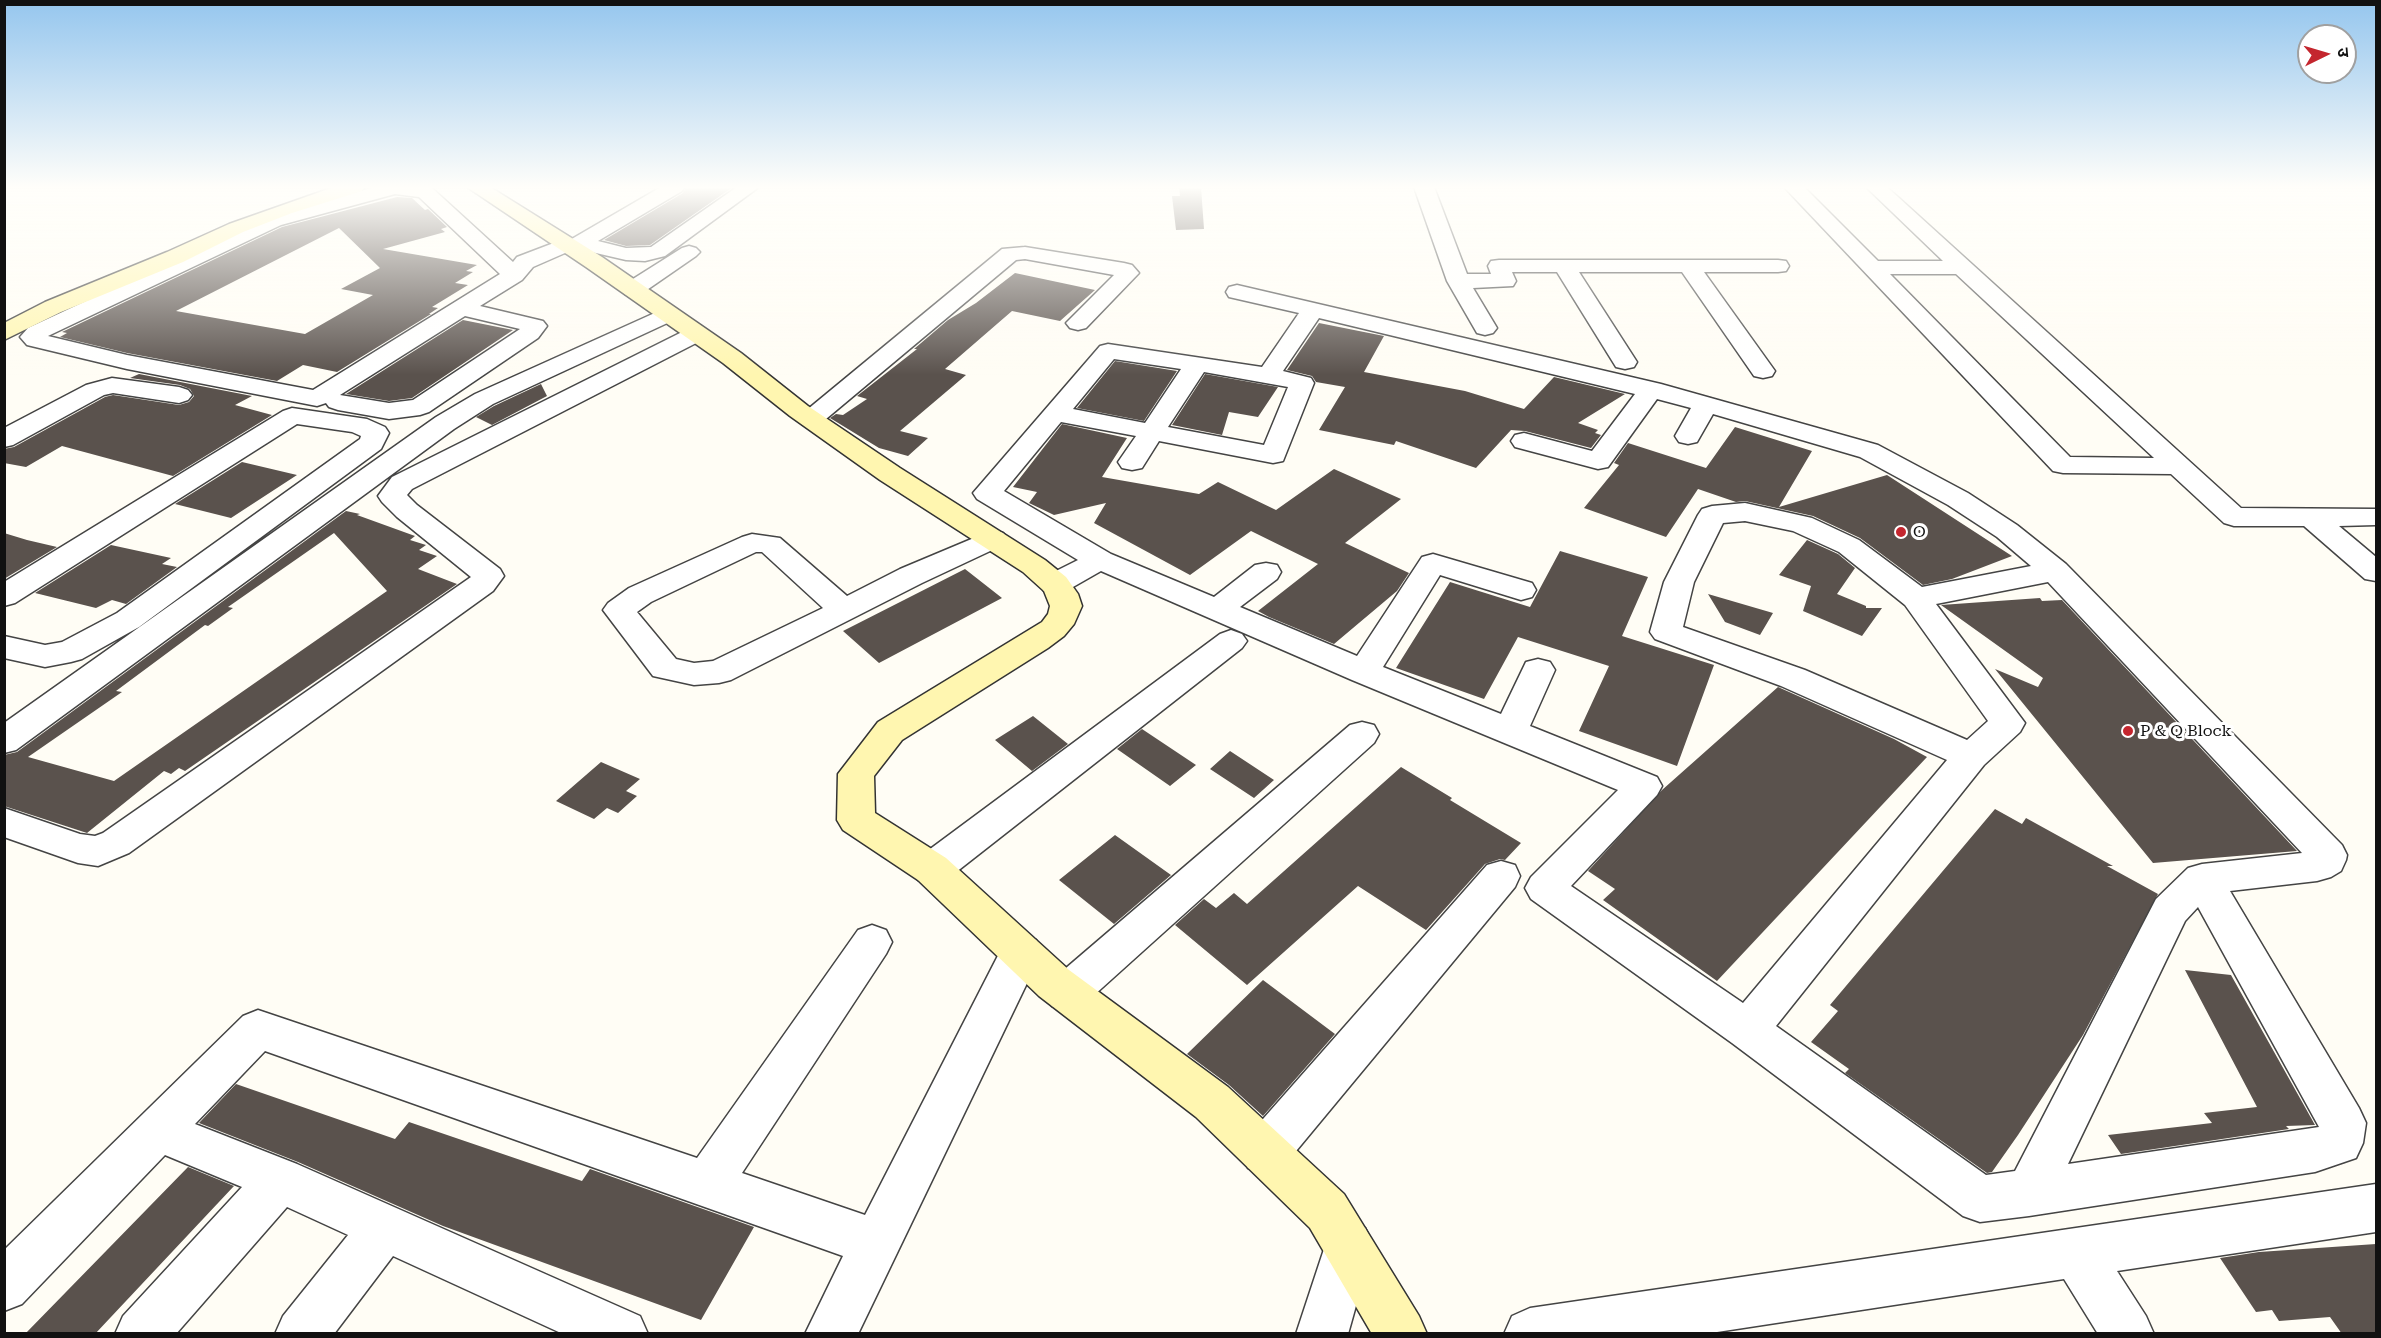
<!DOCTYPE html>
<meta charset="utf-8">
<style>
body{margin:0}
#map{position:relative;width:2381px;height:1338px;overflow:hidden;background:#fffdf5;font-family:"Roboto Serif","Noto Sans Devanagari",serif}
canvas{display:block}
.frame{position:absolute;inset:0;border:6px solid #111;pointer-events:none}
.north{position:absolute;left:2297px;top:24px;width:60px;height:60px;box-sizing:border-box;background:#fff;border:2px solid #a0a0a0;border-radius:50%;rotate:85deg;font-size:16px;font-weight:700;line-height:24px;text-align:center;color:#111}
.north::after{content:'';display:block;margin:auto;width:21px;height:27px;background:#c4262e;clip-path:polygon(50% 0,100% 100%,50% 72%,0 100%)}
</style>
<div id="map">
<canvas width="2381" height="1338"></canvas>
<div class="frame"></div>
<div class="north">उ</div>
</div>
<script>
const ctx = document.querySelector('canvas').getContext('2d');
ctx.lineJoin = 'round';
function fill(path, color) {
  ctx.fillStyle = color;
  ctx.fill(path, 'evenodd');
}
function toPath(rows) {
  const path = new Path2D();
  for (const r of rows) {
    path.moveTo(r[0], r[1]);
    for (let i = 2; i < r.length; i += 2) path.lineTo(r[i], r[i + 1]);
  }
  return path;
}
function strokePath(path, color, width, dash) {
  ctx.strokeStyle = color;
  ctx.lineWidth = width;
  ctx.lineCap = dash ? 'butt' : 'round';
  ctx.setLineDash(dash || []);
  ctx.stroke(path);
}
function write(font, color, halo, rows, align = 'center') {
  ctx.font = font + ' "Roboto Serif",serif';
  ctx.lineWidth = 6;
  ctx.setLineDash([]);
  ctx.textBaseline = 'middle';
  ctx.strokeStyle = halo;
  ctx.fillStyle = color;
  for (const [text, x, y, turn = 0] of rows) {
    ctx.save();
    ctx.translate(x, y);
    ctx.rotate((+turn || 0) * Math.PI / 180);
    ctx.textAlign = isNaN(turn) ? turn : align;
    if (halo) ctx.strokeText(text, 0, 0);
    ctx.fillText(text, 0, 0);
    ctx.restore();
  }
}
fill(toPath([
 [686,187,733,187,650,245,626,246,604,240,683,193],
 [1179,187,1201,187,1204,229,1176,230,1172,196,1180,196],
 [397,197,412,198,425,210,428,209,447,227,441,229,445,232,383,249,477,265,466,271,473,272,455,283,468,285,432,307,438,308,429,314,431,314,337,372,303,365,277,381,127,353,60,337,67,333,62,332,282,227],
 [339,228,380,268,341,289,373,295,305,334,176,311],
 [1015,273,1095,290,1060,321,1012,311,945,369,966,375,900,431,928,438,908,456,879,448,830,418,836,414,843,415,867,399,857,396,917,349,914,349,948,320,976,303],
 [463,320,513,330,412,398,389,401,346,394],
 [1319,323,1384,336,1364,372,1465,391,1524,409,1554,377,1625,394,1578,423,1598,430,1595,433,1601,435,1591,448,1525,431,1511,430,1476,468,1396,441,1394,445,1319,430,1345,387,1316,382,1312,376,1287,370],
 [1115,361,1177,371,1144,421,1077,408],
 [139,374,252,396,235,405,272,415,173,476,62,446,26,467,4,463,4,449,14,447,105,397,113,395,179,405,189,402,194,396,190,389,180,385,130,378],
 [1205,374,1278,387,1258,417,1229,412,1222,435,1172,425],
 [541,384,547,396,492,425,476,417,494,406],
 [1062,424,1127,438,1102,477,1199,494,1218,482,1276,510,1334,469,1401,499,1345,543,1409,573,1397,591,1334,644,1269,617,1258,611,1318,564,1251,531,1190,575,1094,523,1106,503,1054,515,1029,503,1037,492,1013,487],
 [1735,427,1812,451,1779,507,1887,475,2012,556,1952,579,1923,585,1860,538,1813,516,1745,501,1736,502,1698,489,1666,537,1584,508,1619,465,1614,463,1628,443,1706,468],
 [242,462,297,475,231,518,175,504],
 [346,511,360,514,357,515,415,536,410,540,426,545,419,550,437,556,418,569,457,584,185,771,179,768,171,774,164,771,87,833,4,806,4,755,17,752],
 [334,533,387,591,114,781,28,757,122,692,116,691,205,625,208,626,233,608,228,607],
 [4,533,27,540,57,547,4,579],
 [1807,540,1838,554,1855,568,1837,594,1866,606,1866,608,1882,608,1862,636,1803,611,1811,586,1779,575],
 [111,545,171,558,162,564,177,567,126,604,112,600,96,608,35,593],
 [1560,551,1648,577,1622,636,1714,665,1677,766,1579,731,1609,666,1518,637,1484,699,1396,668,1450,582,1530,607],
 [965,569,1002,598,879,663,843,631],
 [1708,594,1773,613,1760,635,1725,622],
 [2040,598,2042,601,2062,600,2297,851,2153,863,1995,669,2038,687,2043,678,1941,605],
 [1778,687,1894,739,1927,757,1717,981,1603,900,1615,889,1588,871,1662,790],
 [1033,716,1068,744,1032,771,995,740],
 [1142,729,1196,765,1170,786,1117,749],
 [1230,751,1274,780,1254,798,1210,769],
 [601,762,640,779,626,791,637,796,618,813,607,808,594,819,556,801],
 [1401,767,1452,798,1450,800,1521,843,1505,860,1500,859,1485,864,1426,930,1358,886,1247,985,1175,925,1204,899,1216,908,1234,893,1247,904],
 [1995,809,2022,824,2026,818,2113,866,2107,866,2158,894,2083,1035,2018,1135,1992,1172,1987,1173,1845,1073,1849,1069,1811,1042,1838,1011,1830,1005],
 [1115,835,1171,875,1114,924,1059,880],
 [2185,970,2231,975,2315,1125,2286,1126,2289,1129,2121,1154,2108,1135,2212,1123,2204,1113,2257,1107],
 [1263,980,1335,1034,1263,1116,1229,1085,1187,1054],
 [236,1084,395,1139,409,1122,582,1181,590,1169,754,1227,701,1320,443,1226,298,1162,199,1123],
 [188,1167,234,1186,95,1334,25,1334],
 [2376,1244,2376,1334,2342,1334,2330,1317,2279,1321,2272,1310,2256,1312,2220,1258,2259,1252]
]), '#5a524d');
const street = toPath([
 [375,187,432,188,513,262,517,257,559,241,570,240,661,187,684,187,682,191,598,241,626,248,651,247,737,187,759,187,665,256,645,261,626,260,583,250,571,254,565,253,533,267,522,280,480,306,543,321,547,326,538,338,429,412,420,415,389,419,338,410,329,407,326,403,317,406,127,369,27,345,20,337,28,328,267,217,375,187],
 [395,194,419,197,500,274,313,390,127,355,48,336,281,225,395,194],
 [465,316,520,329,413,400,389,403,340,395,465,316],
 [1414,187,1434,187,1467,274,1491,274,1488,266,1491,261,1499,260,1778,260,1786,261,1789,266,1786,271,1778,272,1704,272,1775,371,1772,376,1763,378,1754,376,1682,272,1579,272,1637,362,1634,367,1625,369,1616,367,1557,272,1512,272,1516,281,1513,286,1473,288,1497,328,1493,333,1485,335,1477,333,1447,281,1414,187],
 [1784,187,1804,187,1878,261,1943,261,1866,187,1887,187,2241,508,2376,509,2376,525,2339,526,2376,557,2376,581,2365,579,2304,526,2234,526,2224,523,2171,474,2063,473,2053,471,1784,187],
 [1890,274,1956,274,2154,458,2070,457,1890,274],
 [689,246,696,248,700,252,696,256,641,294,633,296,625,294,622,289,625,284,682,248,689,246],
 [1025,247,1124,263,1132,265,1139,273,1086,328,1078,330,1070,328,1066,323,1114,275,1025,259,1016,260,820,424,811,427,802,424,798,419,802,414,1002,249,1025,247],
 [1237,285,1661,384,1878,445,1968,493,2017,525,2066,564,2342,845,2347,855,2346,860,2341,871,2331,877,2317,881,2230,891,2359,1108,2366,1123,2363,1143,2356,1158,2315,1172,2029,1216,1980,1222,1963,1216,1732,1043,1531,899,1525,888,1531,877,1618,790,1352,680,1101,571,1066,591,1055,593,1044,591,1040,584,1044,577,1078,560,977,499,973,493,1100,346,1108,344,1262,367,1299,313,1229,297,1226,292,1229,287,1237,285],
 [1319,318,1635,394,1592,451,1524,433,1515,435,1511,441,1515,447,1598,469,1608,467,1657,399,1691,408,1675,436,1679,442,1688,444,1697,442,1713,414,1860,457,1948,505,1997,537,2031,566,1922,587,1859,540,1812,518,1745,503,1712,506,1702,509,1698,515,1664,582,1650,632,1655,639,1781,686,1947,760,1743,1003,1571,886,1657,795,1662,786,1657,777,1530,726,1555,670,1550,662,1538,659,1526,662,1501,714,1383,667,1440,575,1521,600,1532,597,1536,590,1532,583,1433,554,1422,557,1357,656,1240,607,1277,579,1281,572,1277,565,1266,563,1255,565,1214,597,1111,554,1004,491,1061,422,1136,436,1118,462,1122,468,1132,470,1142,468,1159,441,1273,463,1283,461,1314,383,1311,378,1283,371,1319,318],
 [1114,359,1181,369,1145,423,1073,409,1114,359],
 [1204,372,1288,387,1264,445,1168,427,1204,372],
 [1745,521,1793,531,1839,552,1905,605,1988,721,1967,740,1805,670,1683,627,1694,582,1723,523,1745,521],
 [2048,582,2302,853,2202,864,2188,868,2156,899,2015,1171,1986,1175,1776,1026,1984,765,2020,732,2025,723,1936,604,2048,582],
 [2198,907,2319,1127,2068,1164,2185,921,2198,907],
 [668,307,676,309,679,314,676,319,493,404,454,429,16,750,4,753,4,723,436,417,475,394,668,307],
 [696,327,704,329,708,334,704,339,412,489,407,495,417,505,500,569,504,576,493,591,129,853,98,866,78,863,4,837,4,808,80,834,95,836,103,833,471,577,397,517,382,502,378,496,392,477,688,329,696,327],
 [112,378,179,387,188,390,192,395,188,400,179,403,113,393,104,395,13,445,4,447,4,428,86,385,112,378],
 [292,408,367,419,385,427,389,433,381,449,139,627,82,659,71,662,45,667,4,658,4,636,45,645,62,642,117,613,360,439,361,436,352,432,297,424,15,603,4,606,4,582,283,411,292,408],
 [993,530,1003,533,1008,539,1003,545,922,583,731,680,719,683,694,685,653,676,603,610,608,603,629,588,742,537,752,534,780,538,847,596,900,569,993,530],
 [756,552,762,552,823,608,713,661,694,663,676,659,637,612,651,602,756,552],
 [1231,630,1242,634,1247,641,1242,648,946,880,932,884,918,880,913,869,918,858,1220,634,1231,630],
 [1362,722,1374,725,1379,734,1374,743,1082,1006,1067,1011,1052,1006,1046,993,1052,980,1350,725,1362,722],
 [1501,861,1515,865,1520,876,1515,887,1282,1168,1265,1174,1248,1168,1242,1152,1248,1136,1487,865,1501,861],
 [872,925,886,930,892,942,886,954,742,1173,865,1215,1006,940,1021,935,1036,940,1042,952,858,1334,805,1334,843,1256,265,1051,195,1124,297,1164,640,1316,648,1334,563,1334,393,1256,334,1334,275,1334,283,1316,348,1235,287,1207,176,1334,115,1334,123,1316,242,1187,165,1155,22,1304,4,1311,4,1250,243,1016,258,1010,697,1158,858,930,872,925],
 [2376,1184,2376,1232,2117,1271,2146,1316,2154,1334,2098,1334,2064,1279,1704,1334,1504,1334,1512,1316,1530,1308,2376,1184],
 [1348,1220,1365,1228,1373,1245,1348,1334,1296,1334,1331,1228,1348,1220]
]);
const secondary = toPath([
 [334,187,364,187,362,191,292,213,243,232,183,262,61,312,4,340,4,323,45,302,167,252,229,224,334,187],
 [467,187,490,187,602,257,741,353,808,406,900,468,1045,560,1066,577,1078,594,1082,606,1074,624,1064,636,1048,648,902,740,874,776,875,813,946,858,1069,970,1228,1087,1344,1194,1419,1316,1427,1334,1372,1334,1310,1228,1196,1117,1039,996,918,880,843,830,837,820,838,774,878,722,1042,622,1048,614,1050,606,1044,591,1023,572,880,480,790,416,723,363,586,267,467,187]
]);
strokePath(street, '#444', 3);
strokePath(secondary, '#333', 3);
fill(street, '#fff');
fill(secondary, '#fff6b0');
const sky = ctx.createLinearGradient(0, 0, 0, 375);
sky.addColorStop(0, '#95c6ee');
sky.addColorStop(0.5, '#fffefa');
sky.addColorStop(1, '#fffefa00');
ctx.fillStyle = sky;
ctx.fillRect(0, 0, 2381, 375);
for (const [x, y, r, color] of [
 [1901,532,6,"#c4262e"],
 [2128,731,6,"#c4262e"]
]) {
  const dot = new Path2D();
  dot.arc(x, y, r, 0, 2 * Math.PI);
  ctx.fillStyle = color;
  ctx.fill(dot);
  strokePath(dot, '#fff', 2);
}
write('16px', '#111', '#fff', [
 ["O",1913,532],
 ["P & Q Block",2140,731]
], 'left');
</script>
